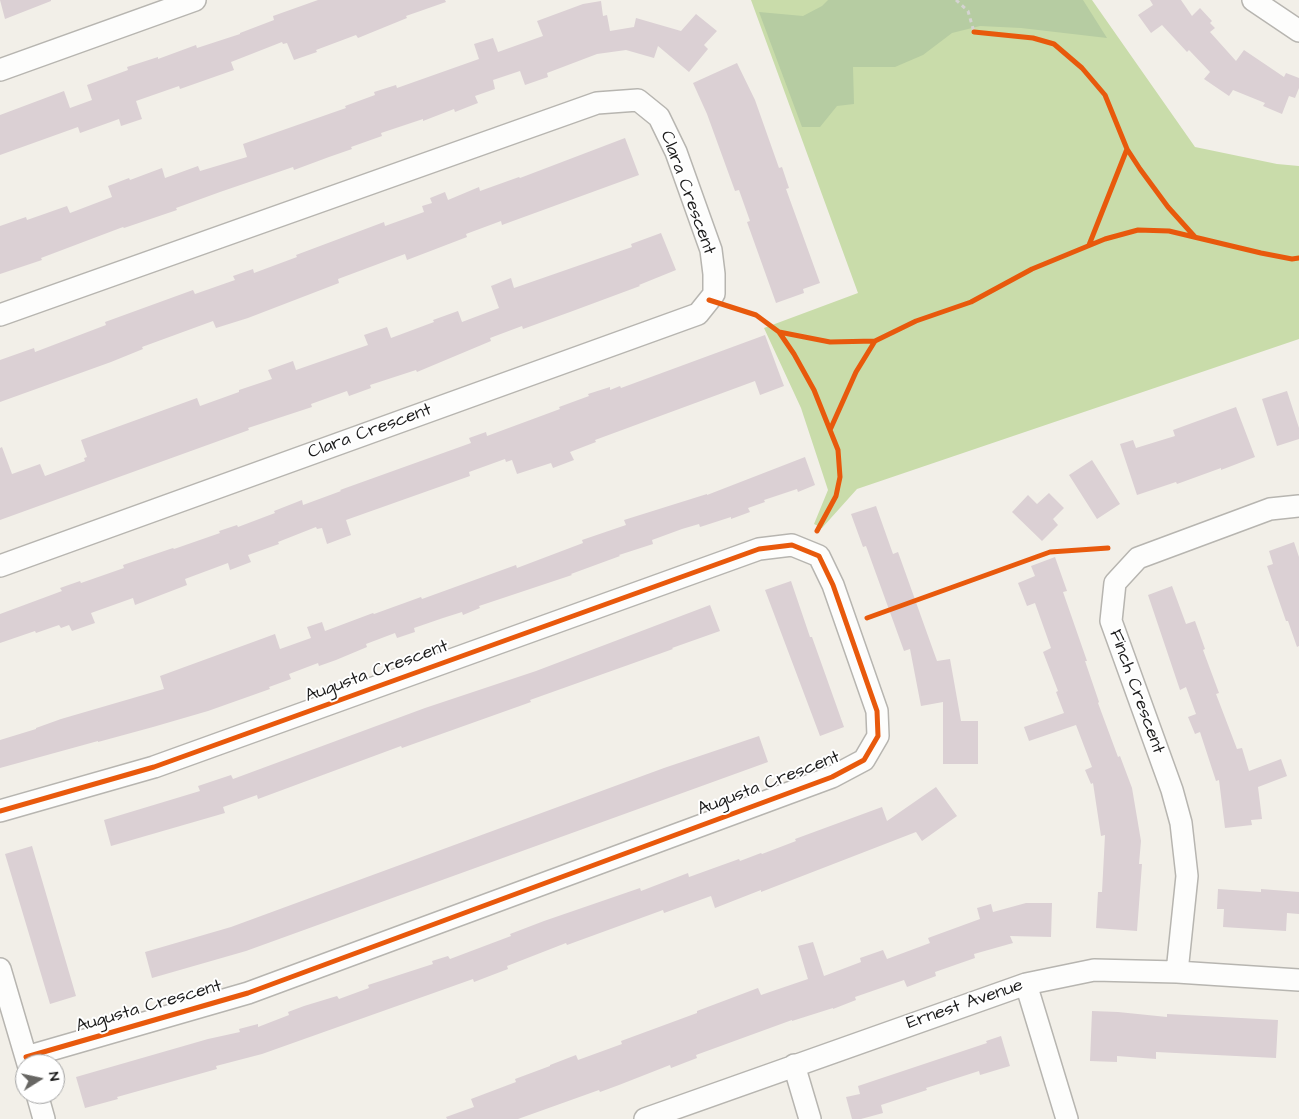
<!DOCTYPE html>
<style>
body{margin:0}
#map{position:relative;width:1299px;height:1119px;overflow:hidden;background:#f2efe8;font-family:"Architects Daughter",sans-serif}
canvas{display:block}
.north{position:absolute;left:15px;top:1054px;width:50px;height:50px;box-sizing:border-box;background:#fff;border:1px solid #a4a4a4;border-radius:50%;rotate:80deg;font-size:14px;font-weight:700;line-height:20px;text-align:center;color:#1c1c1c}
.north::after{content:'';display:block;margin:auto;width:18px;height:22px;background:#676663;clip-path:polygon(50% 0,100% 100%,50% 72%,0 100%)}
</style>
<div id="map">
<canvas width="1299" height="1119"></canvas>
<div class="north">N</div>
</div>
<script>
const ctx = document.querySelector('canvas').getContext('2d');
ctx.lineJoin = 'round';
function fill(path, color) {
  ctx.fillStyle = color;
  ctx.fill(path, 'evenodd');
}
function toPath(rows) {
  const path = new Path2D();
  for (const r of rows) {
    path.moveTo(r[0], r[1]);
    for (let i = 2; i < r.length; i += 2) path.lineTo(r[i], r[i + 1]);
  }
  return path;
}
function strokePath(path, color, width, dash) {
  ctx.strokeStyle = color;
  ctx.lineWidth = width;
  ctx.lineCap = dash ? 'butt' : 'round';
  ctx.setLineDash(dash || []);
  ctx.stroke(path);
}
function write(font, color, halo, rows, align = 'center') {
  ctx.font = font + ' "Architects Daughter",sans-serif';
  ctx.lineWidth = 4;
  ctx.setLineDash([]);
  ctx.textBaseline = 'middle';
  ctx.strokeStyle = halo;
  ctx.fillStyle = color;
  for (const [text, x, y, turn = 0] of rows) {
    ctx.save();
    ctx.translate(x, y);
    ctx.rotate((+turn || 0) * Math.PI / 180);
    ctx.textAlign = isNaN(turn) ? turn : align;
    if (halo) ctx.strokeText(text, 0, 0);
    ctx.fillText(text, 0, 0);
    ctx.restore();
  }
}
fill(toPath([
 [751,0,1092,0,1195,147,1277,164,1299,166,1299,339,857,489,822,528,814,524,828,490,801,408,764,328,858,293]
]), '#c9dcaa');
fill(toPath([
 [828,0,1083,0,1107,38,1021,28,980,26,952,33,923,55,895,67,853,67,854,104,837,106,820,127,802,127,759,12,803,16,822,6]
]), '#b6cca2');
fill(toPath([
 [0,0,51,0,51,1,5,19],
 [318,0,445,0,446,2,406,16,407,18,358,38,356,35,316,50,317,52,294,60,287,43,283,44,282,42,231,62,234,70,180,89,179,86,136,101,142,119,121,126,119,119,80,133,78,127,0,155,0,115,64,91,70,108,92,100,87,85,128,70,127,67,158,57,158,59,196,45,197,48,240,34,240,33,274,20,273,16],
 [1150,0,1181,0,1192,16,1200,8,1212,21,1210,23,1215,28,1210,32,1236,61,1244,50,1284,77,1286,73,1299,78,1299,88,1295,98,1289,96,1282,114,1263,106,1265,103,1233,90,1229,96,1204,79,1210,72,1189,50,1187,52,1162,25,1151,33,1138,15,1153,5],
 [601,1,603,16,607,15,610,31,634,27,636,18,681,31,696,14,717,31,704,45,708,49,689,72,658,46,654,58,626,50,597,54,547,73,548,77,525,85,520,71,493,80,495,89,475,96,478,103,455,112,454,109,423,121,423,119,381,133,382,136,351,147,352,149,329,157,294,170,293,167,220,192,176,208,177,210,124,228,123,227,41,258,42,260,0,274,0,226,26,217,27,220,67,206,70,213,112,197,108,186,129,178,130,180,162,168,165,178,198,166,200,171,247,157,243,144,346,108,345,106,375,95,374,92,396,85,397,88,479,59,474,44,493,38,498,52,543,36,537,21,583,4],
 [737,63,755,100,779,168,782,167,789,188,786,189,820,283,803,289,804,293,776,303,747,222,750,221,739,190,735,191,707,114,693,83],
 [625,138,639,175,502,225,501,221,466,234,467,237,407,260,405,254,338,279,339,283,248,318,216,328,213,321,142,347,143,349,111,362,0,402,0,360,34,348,35,352,106,325,105,322,193,290,195,294,235,280,233,276,253,269,254,273,297,257,296,255,384,222,385,226,424,212,422,206,432,203,430,198,445,192,448,200,479,187,480,191,519,177,520,178],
 [661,233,676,270,639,285,640,286,570,312,523,329,522,326,490,338,491,341,417,372,416,370,370,385,371,388,349,396,347,391,311,404,312,407,248,428,249,430,0,520,0,448,2,447,12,474,40,464,45,476,85,461,84,458,87,457,81,440,197,398,200,406,239,392,239,390,272,379,268,370,293,361,296,370,368,345,364,335,387,327,391,338,434,322,433,320,458,311,462,322,499,308,491,286,511,278,514,288,632,247,631,244],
 [765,335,784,386,760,395,755,381,595,440,596,442,570,452,574,460,553,468,551,463,517,474,512,460,506,462,505,459,469,472,470,476,346,520,351,535,327,544,322,528,317,529,316,527,278,542,279,544,248,555,251,562,230,570,228,563,185,579,187,585,135,605,133,598,91,613,95,623,72,631,69,625,61,628,59,625,36,633,35,631,0,643,0,614,62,591,60,588,80,581,81,583,124,568,123,565,173,548,174,549,220,533,219,531,237,525,238,527,275,513,274,511,302,500,303,505,341,491,340,490,471,443,469,438,486,432,487,436,560,409,559,407,589,396,588,394,610,387,610,390,620,386,621,388],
 [1287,391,1299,428,1299,439,1277,446,1262,399],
 [1236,407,1255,457,1221,470,1221,468,1177,484,1176,482,1137,495,1120,444,1133,440,1136,448,1175,436,1173,430],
 [805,457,815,485,798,492,797,489,764,500,765,502,748,508,750,512,731,519,731,517,700,527,699,524,682,529,652,540,653,544,619,555,620,556,571,574,572,575,479,606,480,608,463,615,462,612,443,618,414,628,415,632,397,638,395,633,366,644,367,647,336,660,319,666,318,663,289,674,291,679,269,687,270,689,208,711,153,727,98,742,98,741,0,768,0,740,36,729,36,728,61,719,164,689,160,676,275,634,280,649,311,638,307,627,322,622,325,631,373,613,374,614,421,597,422,599,516,565,517,568,583,543,582,540,626,525,624,520,707,494,707,495],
 [1092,460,1120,504,1097,519,1069,475],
 [1049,493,1064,508,1053,519,1058,525,1042,541,1012,512,1028,495,1037,504],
 [876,506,893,554,898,552,937,661,950,659,961,721,978,721,978,764,943,764,943,702,921,706,910,649,904,651,866,546,863,547,851,514],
 [1294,542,1299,557,1299,646,1297,647,1288,621,1286,621,1267,566,1273,564,1269,551],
 [1055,557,1067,591,1063,592,1087,661,1085,661,1099,702,1098,703,1118,757,1120,756,1132,788,1141,841,1139,864,1142,864,1137,931,1096,928,1098,892,1102,892,1105,835,1101,836,1093,783,1091,784,1085,770,1092,767,1076,725,1029,741,1024,727,1064,713,1056,692,1058,691,1043,652,1051,648,1035,603,1027,606,1018,583,1035,576,1031,566],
 [791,581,810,637,812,637,844,727,820,736,765,590],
 [1172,586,1186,624,1195,621,1205,649,1203,650,1219,693,1216,694,1237,749,1242,748,1249,771,1281,759,1287,776,1258,787,1262,819,1251,820,1252,825,1225,828,1219,780,1216,781,1200,732,1195,734,1188,717,1196,714,1186,687,1180,690,1148,595],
 [710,605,720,631,672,648,673,649,530,700,531,702,402,748,401,746,258,799,257,795,223,807,225,813,111,846,104,820,200,791,198,786,231,775,233,779,425,708,536,671],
 [759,736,768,762,246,951,152,978,145,952,231,927,664,768],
 [936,787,957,816,922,841,916,832,761,892,761,890,715,908,711,896,664,913,663,910,567,945,566,943,507,966,508,969,474,982,473,979,262,1054,216,1066,217,1069,117,1097,118,1099,85,1108,76,1077,208,1039,240,1032,239,1029,258,1024,258,1027,289,1015,288,1012,304,1006,337,996,339,999,369,988,368,985,433,964,432,961,448,956,450,959,511,936,510,934,544,921,640,888,641,891,688,873,689,877,739,859,740,861,761,853,762,854,796,841,795,839,882,807,887,821],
 [32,846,76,996,50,1004,5,854],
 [1218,889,1261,892,1261,889,1299,892,1299,914,1287,913,1286,931,1223,927,1224,909,1217,909],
 [1026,903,1052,903,1051,937,1010,936,1013,943,974,954,975,958,935,972,936,976,907,987,904,980,855,997,856,1000,833,1009,833,1008,792,1021,792,1020,696,1055,697,1058,671,1068,670,1065,619,1085,600,1092,599,1090,518,1119,447,1119,446,1117,474,1107,471,1099,516,1082,515,1079,550,1066,550,1065,576,1055,578,1060,622,1044,621,1041,697,1013,697,1011,758,988,761,995,808,979,798,946,813,942,824,976,861,962,860,958,883,950,887,959,930,943,928,938,980,919,977,908,991,904,993,912],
 [1092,1011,1118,1012,1167,1017,1167,1014,1278,1020,1276,1058,1156,1052,1156,1059,1117,1056,1117,1062,1090,1061],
 [1001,1036,1010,1066,980,1075,979,1071,926,1088,927,1090,881,1105,883,1113,861,1119,852,1119,846,1097,860,1094,858,1086,987,1043,986,1041]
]), '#dbd0d4');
const minor = toPath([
 [1253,0,1299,31],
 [0,70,195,0],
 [0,315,597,103,638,100,659,117,676,152,711,250,714,274,714,294,698,314,0,566],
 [0,811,154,767,759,549,792,545,819,556,833,585,877,711,878,736,864,760,832,777,248,993,26,1057],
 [0,969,28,1064],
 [1177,972,1187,876,1181,823,1172,790,1111,621,1115,583,1138,558,1270,509,1299,506],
 [1026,984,1067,1119],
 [794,1065,810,1119],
 [37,1094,44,1119],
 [645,1119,1026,984,1094,970,1177,972,1299,980]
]);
strokePath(minor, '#b7b5b0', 24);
strokePath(toPath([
 [956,0,968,11,974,32]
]), '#d4d3d1', 3, [4, 4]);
strokePath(minor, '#fdfdfc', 21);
strokePath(toPath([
 [974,32,1033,38,1054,44,1082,68,1105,95,1127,149,1140,169,1168,207,1195,237],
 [1089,245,1127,149],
 [709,300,756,315,779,332,794,354,814,390,830,430],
 [779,332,830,342,875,341],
 [817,531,836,496,840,477,838,450,830,430,856,372,875,341,916,321,971,302,1032,269,1105,239,1138,230,1169,231,1261,253,1292,259,1299,258],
 [867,618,1050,552,1108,548],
 [0,811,154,767,759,549,792,545,819,556,833,585,877,711,878,736,864,760,832,777,248,993,26,1057]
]), '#e8590c', 5);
write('18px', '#1c1c1c', '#fff', [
 ["Clara Crescent",687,193,70],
 ["Clara Crescent",370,432,-20],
 ["Augusta Crescent",377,672,-20],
 ["Finch Crescent",1136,692,70],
 ["Augusta Crescent",769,784,-21],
 ["Ernest Avenue",965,1005,-19],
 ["Augusta Crescent",149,1007,-16]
]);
</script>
